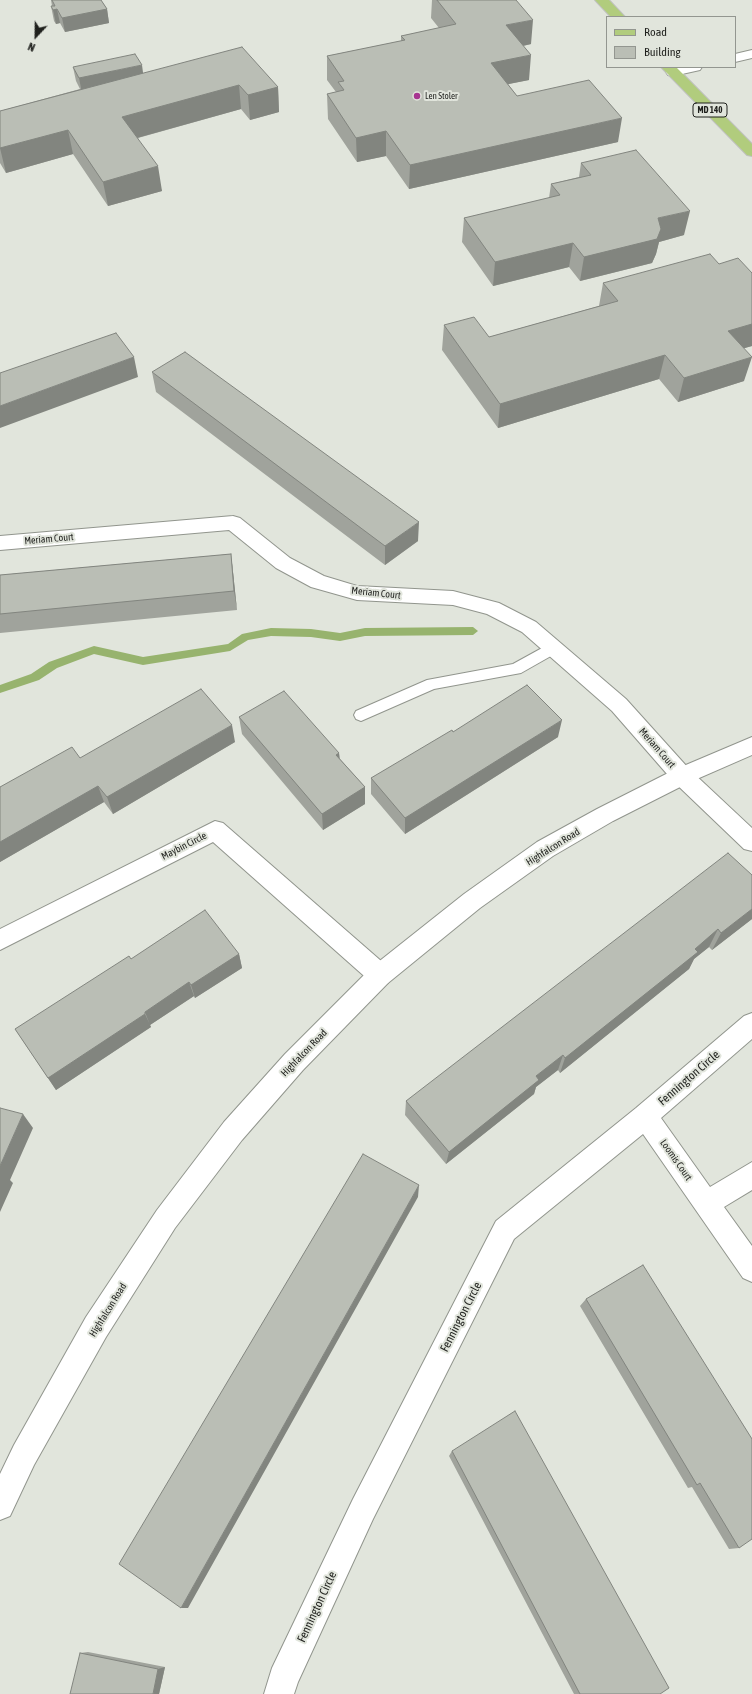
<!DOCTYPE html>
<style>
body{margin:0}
#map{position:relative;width:752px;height:1694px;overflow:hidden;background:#e1e5dc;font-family:"Asap Condensed",sans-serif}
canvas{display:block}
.legend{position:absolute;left:606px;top:16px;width:130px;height:52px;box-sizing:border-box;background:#e1e5dc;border:1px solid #939690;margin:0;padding:5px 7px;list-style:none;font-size:12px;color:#1f201d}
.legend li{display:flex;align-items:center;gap:8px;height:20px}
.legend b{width:20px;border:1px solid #939690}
.north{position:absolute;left:16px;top:16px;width:40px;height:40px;-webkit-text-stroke:3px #e1e5dc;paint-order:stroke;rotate:202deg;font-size:11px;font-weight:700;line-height:16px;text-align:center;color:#1f201d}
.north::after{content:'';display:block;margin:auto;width:14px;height:18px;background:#1f201d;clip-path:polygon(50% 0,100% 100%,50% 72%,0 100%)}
</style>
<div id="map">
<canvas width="752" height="1694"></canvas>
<ul class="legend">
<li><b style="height:5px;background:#b1cc7d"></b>Road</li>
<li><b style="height:11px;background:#babeb5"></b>Building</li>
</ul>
<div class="north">N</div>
</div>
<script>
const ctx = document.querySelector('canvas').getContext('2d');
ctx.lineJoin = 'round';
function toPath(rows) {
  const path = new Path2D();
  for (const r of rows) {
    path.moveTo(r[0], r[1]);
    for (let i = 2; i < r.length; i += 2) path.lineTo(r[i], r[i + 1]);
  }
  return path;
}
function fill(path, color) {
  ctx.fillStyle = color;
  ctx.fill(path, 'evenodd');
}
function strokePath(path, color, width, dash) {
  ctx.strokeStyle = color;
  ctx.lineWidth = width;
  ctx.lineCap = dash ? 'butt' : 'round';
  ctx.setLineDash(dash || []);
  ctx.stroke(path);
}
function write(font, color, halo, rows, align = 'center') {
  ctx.font = font + ' "Asap Condensed",sans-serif';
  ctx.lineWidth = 4;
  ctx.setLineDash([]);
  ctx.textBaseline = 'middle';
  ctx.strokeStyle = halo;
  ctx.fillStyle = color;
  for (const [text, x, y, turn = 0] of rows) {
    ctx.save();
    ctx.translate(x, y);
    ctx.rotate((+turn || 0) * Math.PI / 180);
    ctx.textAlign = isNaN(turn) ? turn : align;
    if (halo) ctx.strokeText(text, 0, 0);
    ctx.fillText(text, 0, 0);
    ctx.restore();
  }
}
fill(toPath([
 [473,627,478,631,473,635,365,636,340,641,311,637,271,636,248,640,230,651,143,665,94,654,57,668,39,680,0,693,0,685,31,674,49,662,94,646,143,657,228,644,242,634,271,628,311,629,340,633,365,628,473,627]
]), '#97b36e');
const service = toPath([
 [553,642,558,644,560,648,558,652,521,673,434,689,361,721,356,719,354,715,356,711,427,680,513,664,553,642]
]);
const minor = toPath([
 [752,50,752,58,735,62,735,54,752,50],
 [677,67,702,67,700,70,673,76,668,75,666,72,668,69,677,67],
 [233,516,240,518,290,558,324,576,357,586,453,591,499,603,536,622,626,699,690,770,752,828,752,851,744,849,674,782,612,711,522,632,487,614,453,605,357,600,311,587,276,568,229,530,0,550,0,536,233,516],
 [215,821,223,823,388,967,392,975,388,983,380,986,372,983,213,842,0,950,0,929,215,821],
 [752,1013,752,1039,661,1118,710,1187,752,1162,752,1190,724,1207,752,1246,752,1282,743,1278,643,1134,514,1239,373,1519,298,1682,294,1694,264,1694,272,1668,353,1499,496,1221,636,1108,744,1016,752,1013]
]);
const tertiary = toPath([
 [752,737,752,755,690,782,613,821,553,856,480,908,388,983,303,1070,242,1140,175,1228,106,1337,34,1465,10,1516,0,1520,0,1474,14,1445,86,1317,157,1210,224,1122,285,1054,372,967,464,894,537,842,597,809,674,770,752,737]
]);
const primary = toPath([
 [595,0,609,0,625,17,611,17,595,0],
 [661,67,676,67,752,144,752,156,747,155,661,67]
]);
strokePath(service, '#91958d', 2);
strokePath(minor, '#91958d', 2);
strokePath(tertiary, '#91958d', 2);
strokePath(primary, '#c0c1c0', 2);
fill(service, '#fff');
fill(minor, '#fff');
fill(tertiary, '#fff');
fill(primary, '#b1cc7d');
fill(toPath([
 [51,0,101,0,107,9,109,23,65,32,60,23,56,24,54,21,51,6,52,6],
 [432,0,437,0,531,44,523,46,529,80,508,84,517,96,618,142,409,189,386,156,357,162,328,119,327,94,336,92,327,80,327,56,401,41,401,36,439,28,431,18],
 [73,67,143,73,278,87,279,112,250,120,241,109,138,138,162,191,108,206,73,154,6,173,0,163,0,111,80,89,76,81],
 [581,163,684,235,659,242,656,254,652,263,580,281,569,267,493,286,462,242,464,218,549,198,551,184,579,177],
 [719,264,752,273,752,346,744,348,744,381,678,402,659,379,498,428,442,350,444,325,489,337,599,306,603,283],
 [152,372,418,541,385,565,156,392],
 [231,554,233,572,237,610,0,633,0,575],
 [239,717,339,753,340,759,365,787,365,804,323,830,242,734],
 [453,732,558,737,405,834,371,794,371,778],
 [235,742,113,814,104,802,0,862,0,787,80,758],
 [752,875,752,919,712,950,709,947,694,959,689,969,560,1073,558,1070,536,1087,534,1094,446,1164,405,1115,406,1101],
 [239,954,242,968,195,998,194,996,150,1025,151,1027,56,1090,15,1029,131,959],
 [643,1265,739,1548,729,1549,692,1487,688,1488,580,1306,586,1299],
 [452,1451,660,1694,574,1694,449,1456],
 [88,1652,165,1667,159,1694,80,1653]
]), '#a0a39c');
fill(toPath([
 [57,9,60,23,56,24,53,10],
 [107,9,109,23,65,32,62,18],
 [533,20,531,44,504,50,506,25],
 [531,55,529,80,489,88,491,63],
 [142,65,144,80,82,93,79,78],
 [239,85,241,109,126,141,122,117],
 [278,87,279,112,250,120,248,95],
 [622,118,618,142,409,189,410,165],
 [68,130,73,154,6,173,0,148],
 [386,131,386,156,357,162,356,138],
 [158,166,162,191,108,206,103,182],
 [690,211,684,235,659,242,656,254,652,263,580,281,584,257,658,218],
 [573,243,569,267,493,286,495,262],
 [752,324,752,346,721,355,728,331],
 [665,355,659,379,498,428,500,404],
 [134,357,138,377,0,428,0,406],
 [752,357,744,381,678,402,684,378],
 [419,522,418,541,385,565,385,546],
 [231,554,233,572,237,610,234,591],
 [562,720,558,737,405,834,405,818],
 [232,725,235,742,113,814,107,797],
 [339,753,340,769,336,755],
 [98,786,104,802,0,862,0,842],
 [365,787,365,804,323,830,322,814],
 [752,909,752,919,712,950,721,933],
 [718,929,709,947,694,959,689,969,560,1073,565,1058],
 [239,954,242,968,195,998,191,985],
 [189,982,194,996,150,1025,145,1012],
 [145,1014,151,1027,56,1090,48,1078],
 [563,1055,558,1070,536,1087,534,1094,446,1164,449,1152,536,1076],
 [23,1114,33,1128,10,1180,13,1183,0,1212,0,1166],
 [419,1185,418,1197,188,1608,181,1608],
 [165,1667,159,1694,153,1694,158,1669]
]), '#82857f');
const building = toPath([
 [52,0,101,0,107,9,62,18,57,9,53,10,51,6,55,6,52,0],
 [437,0,516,0,533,20,506,25,531,55,491,63,517,96,589,80,622,118,410,165,386,131,356,138,327,94,344,90,338,82,344,81,327,56,405,40,401,36,456,24,437,0],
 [242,47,278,87,248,95,239,85,122,117,158,166,103,182,68,130,0,148,0,111,242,47],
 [135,54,142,65,79,78,73,67,135,54],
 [636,150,690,211,658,218,661,229,657,239,584,257,573,243,495,262,464,218,560,195,551,184,591,175,581,163,636,150],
 [710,254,719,264,738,258,752,273,752,324,728,331,752,357,684,378,665,355,500,404,444,325,474,317,489,337,618,301,603,283,710,254],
 [116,333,134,357,0,406,0,373,116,333],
 [185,352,419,522,385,546,152,372,185,352],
 [231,554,234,591,0,614,0,575,231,554],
 [527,685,562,720,405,818,371,778,452,730,453,732,527,685],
 [201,689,232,725,107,797,98,786,0,842,0,787,72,747,80,758,201,689],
 [284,691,339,753,336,755,365,787,322,814,239,717,284,691],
 [728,853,752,875,752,909,721,933,718,929,695,949,698,952,565,1058,563,1055,536,1076,539,1080,449,1152,406,1101,728,853],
 [205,910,239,954,191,985,189,982,145,1012,145,1014,48,1078,15,1029,129,956,131,959,205,910],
 [0,1108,23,1114,0,1166,0,1108],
 [363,1154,419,1185,181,1608,119,1564,363,1154],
 [643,1265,752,1439,752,1539,739,1548,700,1483,697,1485,586,1299,643,1265],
 [515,1411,669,1688,660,1694,580,1694,452,1451,515,1411],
 [80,1653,158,1669,153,1694,70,1694,80,1653]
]);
fill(building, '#babeb5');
strokePath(building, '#82857f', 1);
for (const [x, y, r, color] of [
 [417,96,4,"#a73590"]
]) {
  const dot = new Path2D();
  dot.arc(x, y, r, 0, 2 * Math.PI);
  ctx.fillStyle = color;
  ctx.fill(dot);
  strokePath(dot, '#e1e5dc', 1.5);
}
write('9px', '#1f201d', '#e1e5dc', [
 ["Len Stoler",425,96]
], 'left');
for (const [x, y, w] of [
 [710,110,34]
]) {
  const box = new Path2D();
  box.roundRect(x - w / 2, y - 7, w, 14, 3);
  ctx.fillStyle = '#e1e5dc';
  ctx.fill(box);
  strokePath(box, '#1f201d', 1);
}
write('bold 9px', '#1f201d', null, [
 ["MD 140",710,110]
]);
write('10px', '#1f201d', '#e1e5dc', [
 ["Meriam Court",49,539,-5],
 ["Meriam Court",376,593,6],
 ["Meriam Court",657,748,49],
 ["Maybin Circle",184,846,-27],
 ["Highfalcon Road",553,847,-32],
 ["Highfalcon Road",304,1053,-46],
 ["Loomis Court",676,1160,55],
 ["Highfalcon Road",108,1310,-58]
]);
write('12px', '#1f201d', '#e1e5dc', [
 ["Fennington Circle",689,1078,-41],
 ["Fennington Circle",461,1317,-63],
 ["Fennington Circle",317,1607,-65]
]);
</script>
